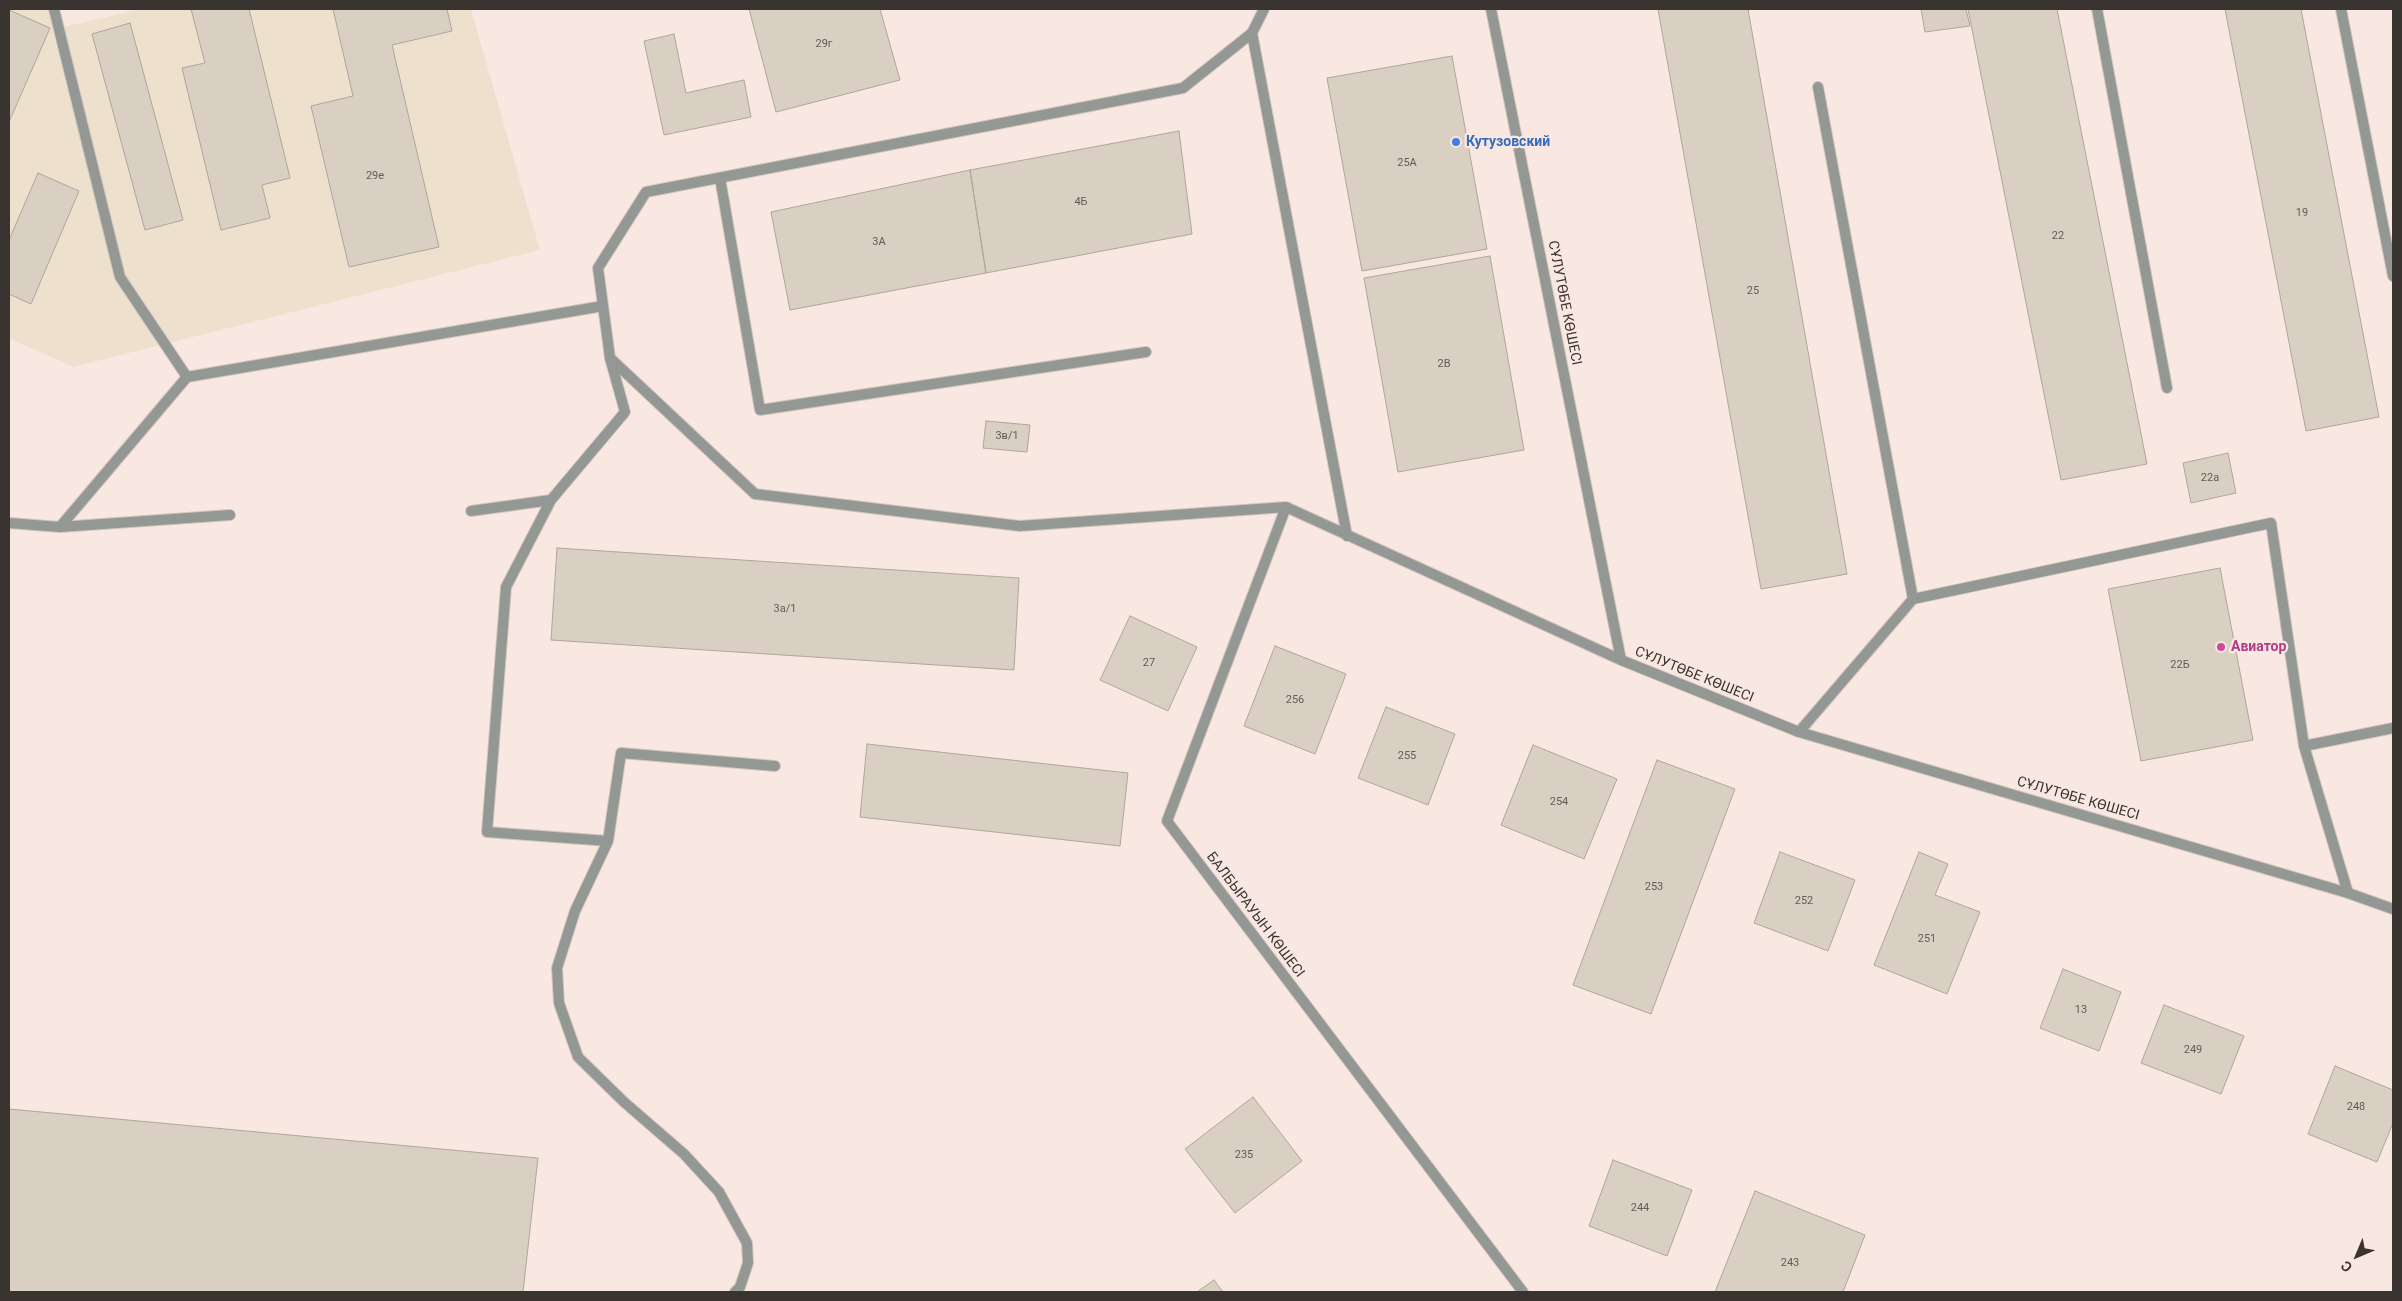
<!DOCTYPE html>
<meta charset="utf-8">
<style>
body{margin:0}
#map{position:relative;width:2402px;height:1301px;overflow:hidden;background:#f9e8e2;font-family:Roboto,sans-serif}
canvas{display:block}
.frame{position:absolute;inset:0;border:10px solid #3a3431;pointer-events:none}
.north{position:absolute;left:2332px;top:1231px;width:50px;height:50px;-webkit-text-stroke:4px #f9e8e2;paint-order:stroke;rotate:225deg;font-size:14px;font-weight:700;line-height:20px;text-align:center;color:#3a3431}
.north::after{content:'';display:block;margin:auto;width:18px;height:22px;background:#3a3431;clip-path:polygon(50% 0,100% 100%,50% 72%,0 100%)}
</style>
<div id="map">
<canvas width="2402" height="1301"></canvas>
<div class="frame"></div>
<div class="north">С</div>
</div>
<script>
const ctx = document.querySelector('canvas').getContext('2d');
ctx.lineJoin = 'round';
function fill(path, color) {
  ctx.fillStyle = color;
  ctx.fill(path, 'evenodd');
}
function toPath(rows) {
  const path = new Path2D();
  for (const r of rows) {
    path.moveTo(r[0], r[1]);
    for (let i = 2; i < r.length; i += 2) path.lineTo(r[i], r[i + 1]);
  }
  return path;
}
function strokePath(path, color, width, dash) {
  ctx.strokeStyle = color;
  ctx.lineWidth = width;
  ctx.lineCap = dash ? 'butt' : 'round';
  ctx.setLineDash(dash || []);
  ctx.stroke(path);
}
function write(font, color, halo, rows, align = 'center') {
  ctx.font = font + ' Roboto,sans-serif';
  ctx.lineWidth = 4.5;
  ctx.setLineDash([]);
  ctx.textBaseline = 'middle';
  ctx.strokeStyle = halo;
  ctx.fillStyle = color;
  for (const [text, x, y, turn = 0] of rows) {
    ctx.save();
    ctx.translate(x, y);
    ctx.rotate((+turn || 0) * Math.PI / 180);
    ctx.textAlign = isNaN(turn) ? turn : align;
    if (halo) ctx.strokeText(text, 0, 0);
    ctx.fillText(text, 0, 0);
    ctx.restore();
  }
}
fill(toPath([
 [9,9,54,9,59,28,140,9,471,9,540,250,73,367,9,338]
]), '#ede1cd');
const building = toPath([
 [191,9,249,9,290,178,262,185,270,218,221,230,182,68,205,63,191,9],
 [333,9,447,9,452,31,392,45,439,247,349,267,311,106,353,96,333,9],
 [749,9,880,9,900,80,776,112,749,9],
 [1658,9,1748,9,1847,574,1761,589,1658,9],
 [1921,9,1966,9,1970,26,1925,32,1921,9],
 [1968,9,2057,9,2147,464,2061,480,1968,9],
 [2225,9,2301,9,2379,417,2306,431,2225,9],
 [9,10,50,28,9,122,9,10],
 [130,23,183,220,145,230,92,34,130,23],
 [674,34,686,93,744,80,751,117,664,135,644,41,674,34],
 [1452,56,1487,249,1362,271,1327,78,1452,56],
 [1179,131,1192,234,986,273,970,170,1179,131],
 [970,170,986,273,790,310,771,212,970,170],
 [38,173,79,191,31,304,9,294,9,240,38,173],
 [1490,256,1524,450,1398,472,1364,278,1490,256],
 [986,421,1030,425,1027,452,983,448,986,421],
 [2228,453,2236,493,2191,503,2183,463,2228,453],
 [557,548,1019,578,1014,670,551,640,557,548],
 [2220,568,2253,740,2141,761,2108,589,2220,568],
 [1130,616,1197,647,1168,711,1100,680,1130,616],
 [1275,646,1346,674,1315,754,1244,726,1275,646],
 [1386,707,1455,734,1428,805,1358,778,1386,707],
 [867,744,1128,773,1120,846,860,817,867,744],
 [1533,745,1617,779,1584,859,1501,825,1533,745],
 [1657,760,1735,789,1651,1014,1573,985,1657,760],
 [1780,852,1855,880,1828,951,1754,923,1780,852],
 [1919,852,1948,864,1935,895,1980,912,1947,994,1874,965,1919,852],
 [2063,969,2121,992,2099,1051,2040,1028,2063,969],
 [2164,1005,2244,1036,2221,1094,2141,1063,2164,1005],
 [2335,1066,2393,1090,2393,1123,2377,1162,2308,1134,2335,1066],
 [1253,1097,1302,1161,1235,1213,1185,1149,1253,1097],
 [9,1109,538,1158,523,1292,9,1292,9,1109],
 [1613,1160,1692,1190,1667,1256,1589,1226,1613,1160],
 [1755,1191,1865,1235,1843,1292,1715,1292,1755,1191],
 [1214,1280,1223,1292,1197,1292,1214,1280]
]);
fill(building, '#d9d0c3');
strokePath(building, '#aea699', 1);
const lane = toPath([
 [54,9,120,277,187,377],
 [2097,9,2167,388],
 [2341,9,2393,276],
 [1252,33,1347,536],
 [1818,87,1913,599],
 [720,178,760,410,1146,352],
 [610,358,625,412,551,500,506,587,487,832,608,841,621,753,775,766],
 [471,511,551,500],
 [9,523,60,527,187,377,603,306],
 [60,527,230,515],
 [1799,732,1913,599,2271,523,2304,746,2348,893],
 [2304,746,2393,728],
 [608,841,575,911,557,968,559,1003,578,1057,624,1102,684,1154,719,1192,747,1243,748,1263,740,1287,735,1292]
]);
const street = toPath([
 [1264,9,1252,33,1183,88,646,192,598,268,610,358,755,494,1020,526,1286,507,1621,660],
 [1491,9,1621,660,1799,732,2348,893,2393,909],
 [1286,507,1167,821,1523,1292]
]);
strokePath(lane, '#d3c4bf', 12);
strokePath(street, '#d3c4bf', 12);
strokePath(lane, '#939894', 10);
strokePath(street, '#939894', 10);
for (const [x, y, r, color] of [
 [1456,142,5,"#3f7fe0"],
 [2221,647,5,"#d1479c"]
]) {
  const dot = new Path2D();
  dot.arc(x, y, r, 0, 2 * Math.PI);
  ctx.fillStyle = color;
  ctx.fill(dot);
  strokePath(dot, '#f9e8e2', 2);
}
write('11px', '#625b56', null, [
 ["29г",824,44],
 ["25А",1407,163],
 ["29е",375,176],
 ["4Б",1081,202],
 ["19",2302,213],
 ["22",2058,236],
 ["3А",879,242],
 ["25",1753,291],
 ["2В",1444,364],
 ["3в/1",1007,436],
 ["22а",2210,478],
 ["3а/1",785,609],
 ["27",1149,663],
 ["22Б",2180,665],
 ["256",1295,700],
 ["255",1407,756],
 ["254",1559,802],
 ["253",1654,887],
 ["252",1804,901],
 ["251",1927,939],
 ["13",2081,1010],
 ["249",2193,1050],
 ["248",2356,1107],
 ["235",1244,1155],
 ["244",1640,1208],
 ["243",1790,1263]
]);
write('bold 14px', '#366cbe', '#f9e8e2', [
 ["Кутузовский",1466,142]
], 'left');
write('14px', '#3a3431', '#f9e8e2', [
 ["СҰЛУТӨБЕ КӨШЕСІ",1564,303,79],
 ["СҰЛУТӨБЕ КӨШЕСІ",1694,675,22],
 ["СҰЛУТӨБЕ КӨШЕСІ",2078,799,16],
 ["БАЛБЫРАУЫН КӨШЕСІ",1255,915,53]
]);
write('bold 14px', '#b23c85', '#f9e8e2', [
 ["Авиатор",2231,647]
], 'left');
</script>
